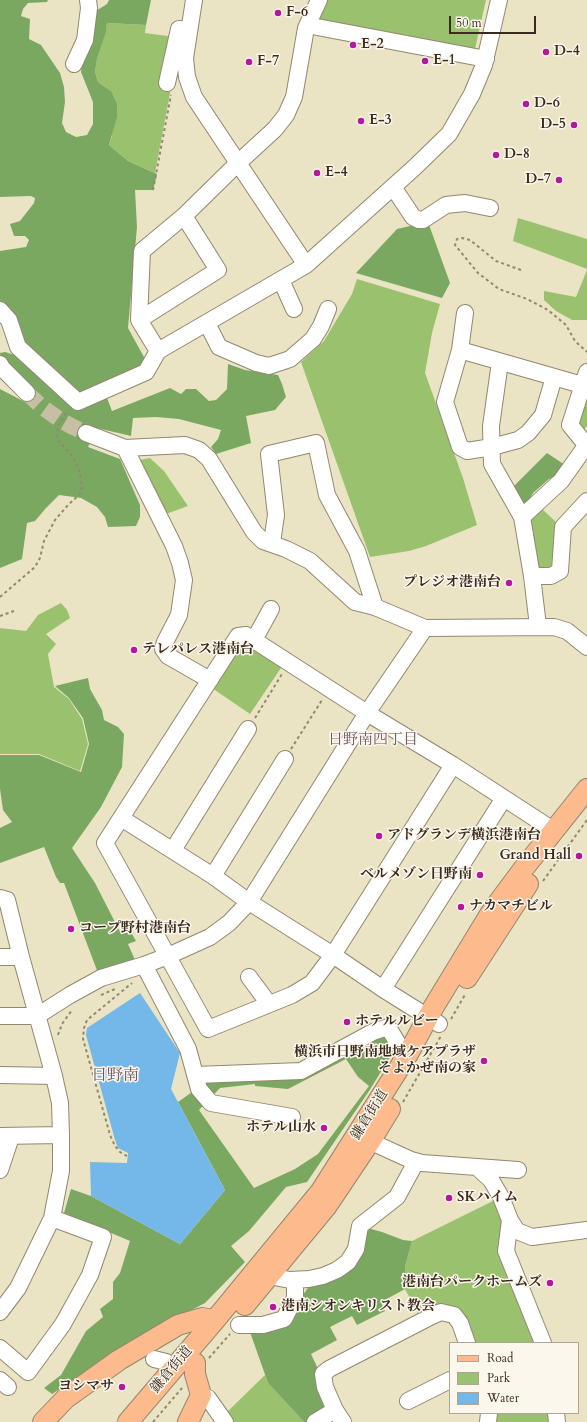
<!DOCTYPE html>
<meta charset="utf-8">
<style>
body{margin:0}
#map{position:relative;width:587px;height:1422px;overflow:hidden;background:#eae4c4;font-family:Cardo,serif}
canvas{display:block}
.legend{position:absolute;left:449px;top:1342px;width:130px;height:72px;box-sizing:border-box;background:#fbf7ec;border:1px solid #aea59a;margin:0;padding:5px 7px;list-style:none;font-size:12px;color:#3b2a1e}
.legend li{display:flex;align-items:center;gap:8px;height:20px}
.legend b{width:20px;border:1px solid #aea59a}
.scale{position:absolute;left:449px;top:16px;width:87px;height:18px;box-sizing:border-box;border:2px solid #3b2a1e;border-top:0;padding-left:5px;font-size:12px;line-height:14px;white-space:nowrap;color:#3b2a1e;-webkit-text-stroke:3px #fbf7ec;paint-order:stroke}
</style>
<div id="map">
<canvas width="587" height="1422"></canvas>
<ul class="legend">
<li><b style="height:5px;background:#fcba8d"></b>Road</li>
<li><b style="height:11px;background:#9ac26e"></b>Park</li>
<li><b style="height:11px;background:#74b8ea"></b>Water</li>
</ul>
<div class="scale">50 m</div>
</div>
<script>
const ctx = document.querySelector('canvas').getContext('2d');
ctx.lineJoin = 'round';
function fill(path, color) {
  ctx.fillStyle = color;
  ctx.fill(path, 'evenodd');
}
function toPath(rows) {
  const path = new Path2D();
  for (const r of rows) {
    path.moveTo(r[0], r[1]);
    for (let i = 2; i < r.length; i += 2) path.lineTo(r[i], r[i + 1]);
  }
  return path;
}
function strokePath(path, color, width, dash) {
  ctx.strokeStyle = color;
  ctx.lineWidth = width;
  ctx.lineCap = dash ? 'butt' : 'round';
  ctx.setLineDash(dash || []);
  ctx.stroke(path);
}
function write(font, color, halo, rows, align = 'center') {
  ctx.font = font + ' Cardo,"Noto Serif JP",serif';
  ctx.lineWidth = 3;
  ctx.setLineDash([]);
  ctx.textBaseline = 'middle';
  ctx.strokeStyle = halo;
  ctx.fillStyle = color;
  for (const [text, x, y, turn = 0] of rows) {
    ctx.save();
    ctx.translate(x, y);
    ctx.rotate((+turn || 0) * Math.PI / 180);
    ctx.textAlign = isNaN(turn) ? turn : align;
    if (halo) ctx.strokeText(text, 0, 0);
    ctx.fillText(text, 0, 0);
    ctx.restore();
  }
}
fill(toPath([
 [323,0,486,0,475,49,314,20],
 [107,23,146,25,145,33,175,37,171,88,155,173,128,161,109,145,112,136,111,91,98,82,95,72,97,59,106,31],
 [518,218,587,239,587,269,513,241],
 [587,270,587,320,572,320,556,311,544,300,544,291,576,297],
 [357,279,440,304,432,333,425,373,463,478,477,525,426,546,409,551,370,557,301,362,324,341,352,294],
 [587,384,587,426,582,432,576,425],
 [150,458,164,471,188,506,166,514,139,460],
 [541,508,556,522,556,529,554,561,550,568,537,572,528,522],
 [61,603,67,610,70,618,46,634,56,644,48,654,54,687,69,699,82,719,88,744,80,771,39,754,0,754,0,628,26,631,38,615],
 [243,642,283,665,250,714,212,688],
 [501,1197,506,1251,543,1343,467,1343,454,1315,422,1321,405,1289,405,1267,412,1241],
 [265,1375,268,1383,304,1422,225,1422,222,1417],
 [489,1413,556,1413,557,1422,488,1422]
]), '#9ac26e');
fill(toPath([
 [0,0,48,0,47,2,28,3,23,9,21,16,30,19,29,39,41,45,60,73,64,87,65,102,62,123,66,132,76,137,87,135,93,124,93,102,81,72,83,51,91,14,107,4,109,0,151,0,146,25,107,23,106,32,97,59,95,72,98,82,111,91,117,104,117,117,109,145,128,161,157,174,153,190,135,190,137,227,128,328,145,359,139,367,102,385,112,411,170,388,181,394,186,389,196,389,209,401,216,400,227,389,228,364,245,370,278,375,282,384,286,397,275,410,246,416,251,443,216,454,211,447,218,439,221,430,179,419,156,417,133,418,131,436,97,428,88,447,120,459,140,505,140,517,136,526,108,527,105,517,97,507,81,498,59,495,46,508,35,521,27,523,22,559,0,568,0,389,25,402,31,389,7,365,0,354,0,353,5,352,18,356,0,305,0,251,26,247,29,240,25,236,14,236,10,224,20,221,34,203,35,198,31,196,0,197],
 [428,222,450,283,442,298,356,273,397,229],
 [547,453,565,465,557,476,549,479,533,493,527,503,522,504,513,487],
 [88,678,90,689,102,710,104,720,118,727,124,734,122,767,101,807,72,848,95,883,119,930,129,929,136,941,128,944,135,960,98,973,64,883,60,883,56,877,44,847,0,863,0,828,12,822,3,810,0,789,0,755,39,755,81,772,89,744,83,718,69,698,55,686],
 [388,1033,395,1049,369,1091,307,1182,286,1187,249,1231,231,1246,245,1262,205,1303,143,1335,52,1394,44,1388,61,1375,86,1331,103,1317,100,1309,113,1299,113,1282,120,1273,130,1241,64,1213,71,1189,91,1196,180,1244,225,1190,178,1102,209,1080,298,1076],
 [346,1059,358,1077,369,1086,318,1154,295,1169,254,1188,199,1110,220,1088,255,1084,255,1086,288,1089],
 [360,1226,382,1232,403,1240,412,1241,405,1267,405,1289,381,1302,385,1311,357,1325,352,1316,330,1327,337,1340,311,1354,318,1369,335,1410,315,1422,304,1422,268,1383,250,1332,295,1306,310,1285,337,1270]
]), '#7ba861');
fill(toPath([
 [140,993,180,1053,171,1089,225,1190,180,1244,91,1196,90,1162,127,1163,128,1153,118,1148,115,1140,86,1035,87,1028]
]), '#74b8ea');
strokePath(toPath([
 [27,393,42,407,59,419,71,426,86,433]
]), '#c7bfa3', 16, [16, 8]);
const minor = toPath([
 [194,0,185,58,187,77,194,97,306,265,415,167,449,134,472,94,484,65,499,0],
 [317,27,486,59],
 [74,64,85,40,89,8,88,0],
 [167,83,179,29,186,30],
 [393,187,413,217,419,220,423,220,446,205,455,204,465,203,490,208],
 [281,280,294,309],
 [0,310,9,320,18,347,78,402,146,372,158,351,306,265],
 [465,313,460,350,445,402,460,447,467,451,492,447,518,440,528,433,543,415,554,377],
 [139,320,218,270,184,216],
 [207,323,219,347,256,363,269,366,290,359,313,339,321,326,328,309],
 [460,350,582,385],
 [158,351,139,320,142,251,184,216,238,163,275,129,286,115,294,97,306,28,319,0],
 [500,362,491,426,492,464,522,517,532,576,538,626],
 [0,364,2,368,27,393],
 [587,372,570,425,587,446],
 [86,433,125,448,185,445,199,450,209,459,254,532,263,541,286,549,310,561,355,602,375,607,425,628,554,627,567,631,587,647],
 [125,448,174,546,180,563,184,580,179,615,165,642,163,649,168,656,210,680],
 [522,517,561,481,586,446],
 [272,543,276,515,269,454,316,443,327,495,357,551,375,607],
 [532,576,551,576,560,571,563,527,587,501],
 [254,640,271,609],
 [121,818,238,636,246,635,367,713,453,765,553,830],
 [173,850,248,729],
 [213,876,285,759],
 [0,898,7,900,21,957,54,1076,60,1103,61,1135,61,1171,52,1218,18,1288,0,1312],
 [0,957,21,957],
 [144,965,188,1049,199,1089,211,1103,292,1117],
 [249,977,269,1004],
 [383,989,504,798],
 [0,1016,37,1016,70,995,101,978,144,965,168,956,210,937,229,923,249,902,367,713,425,628],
 [439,1024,383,989,333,955,249,902,213,876,121,818,105,843,208,1029,292,995,312,983,333,955,453,765],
 [0,1075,54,1076],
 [196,1075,301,1071,373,1032,388,1027,400,1047,408,1054],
 [362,1135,378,1145,411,1160,422,1163,518,1170],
 [0,1136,61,1135],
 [478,1168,491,1180,501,1197,510,1220,517,1231,532,1237,587,1230],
 [0,1170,11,1137],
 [510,1220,506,1251,543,1343],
 [269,1276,290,1280,309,1279,323,1276,337,1270,348,1262,356,1249,360,1226,397,1197,416,1162],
 [239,1325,263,1325,284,1319,295,1298,295,1280],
 [0,1348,28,1372,63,1324,90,1275,103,1237,52,1218],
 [154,1359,166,1362,174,1368],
 [0,1380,8,1387],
 [208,1398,225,1422],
 [408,1401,450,1380],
 [556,1413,557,1422],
 [315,1422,335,1410],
 [343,1422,335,1410,325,1387,323,1374,329,1369,432,1316,441,1312,454,1315,460,1323,467,1343],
 [488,1422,489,1413]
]);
const major = toPath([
 [467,978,528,884],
 [245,1305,326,1207,371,1140,390,1109],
 [43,1422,66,1398,119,1360,178,1325,202,1318,215,1320],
 [128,1422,215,1320,321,1191,408,1054,433,1008,492,911,524,868,587,789],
 [188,1422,201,1395,195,1374,195,1363]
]);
strokePath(minor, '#928771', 18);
strokePath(major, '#928771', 22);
strokePath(toPath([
 [153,190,171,95],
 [521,270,496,261,470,240,462,238,457,239,455,245,478,273,499,289,527,299,548,310,566,325,575,341,587,352],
 [0,597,35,567,40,558,44,541,55,520,68,505,80,494,82,487,79,469,72,456,58,440,57,434,58,426,68,410],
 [0,616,14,611],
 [255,718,282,674],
 [291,749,322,700],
 [543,881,587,820],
 [101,995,115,989],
 [451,1019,466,993],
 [58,1035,62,1024,72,1010],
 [403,1102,441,1036],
 [127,1156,120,1152,115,1146,110,1135,83,1039,84,1028,87,1020,132,983],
 [209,1358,230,1334],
 [153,1422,182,1388]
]), '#928771', 2, [3, 3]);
strokePath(minor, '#fff', 16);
strokePath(major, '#fcba8d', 20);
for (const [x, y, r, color] of [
 [278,13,4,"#b5179e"],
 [353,45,4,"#b5179e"],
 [546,52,4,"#b5179e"],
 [425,61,4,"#b5179e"],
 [249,62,4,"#b5179e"],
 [526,104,4,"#b5179e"],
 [361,121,4,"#b5179e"],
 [574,125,4,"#b5179e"],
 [496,155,4,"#b5179e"],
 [317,173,4,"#b5179e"],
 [559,180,4,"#b5179e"],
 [509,583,4,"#b5179e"],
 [134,650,4,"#b5179e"],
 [379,836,4,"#b5179e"],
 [579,856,4,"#b5179e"],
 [480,875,4,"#b5179e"],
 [461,907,4,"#b5179e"],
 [71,929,4,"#b5179e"],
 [347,1022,4,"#b5179e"],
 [484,1061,4,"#b5179e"],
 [324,1128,4,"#b5179e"],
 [449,1198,4,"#b5179e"],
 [550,1283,4,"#b5179e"],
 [273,1307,4,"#b5179e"],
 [122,1387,4,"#b5179e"]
]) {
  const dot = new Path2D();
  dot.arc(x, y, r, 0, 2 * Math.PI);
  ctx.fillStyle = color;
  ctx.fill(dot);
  strokePath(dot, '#fbf7ec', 1.5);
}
write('bold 14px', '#3b2a1e', '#fbf7ec', [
 ["F-6",286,13],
 ["E-2",361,45],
 ["D-4",554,52],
 ["E-1",433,61],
 ["F-7",257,62],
 ["D-6",534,104],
 ["E-3",369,121],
 ["D-5",566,125,"right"],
 ["D-8",504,155],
 ["E-4",325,173],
 ["D-7",551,180,"right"],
 ["プレジオ港南台",501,583,"right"],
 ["テレパレス港南台",142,650],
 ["アドグランデ横浜港南台",387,836],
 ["Grand Hall",571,856,"right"],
 ["ベルメゾン日野南",472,875,"right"],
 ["ナカマチビル",469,907],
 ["コープ野村港南台",79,929],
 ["ホテルルビー",355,1022],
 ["横浜市日野南地域ケアプラザ",476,1053,"right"],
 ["そよかぜ南の家",476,1069,"right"],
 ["ホテル山水",316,1128,"right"],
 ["SKハイム",457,1198],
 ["港南台パークホームズ",542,1283,"right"],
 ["港南シオンキリスト教会",281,1307],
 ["ヨシマサ",114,1387,"right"]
], 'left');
write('14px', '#3b2a1e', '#fbf7ec', [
 ["鎌倉街道",370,1115,-58],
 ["鎌倉街道",172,1370,-50]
]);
write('15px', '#6e5765', '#fbf7ec', [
 ["日野南四丁目",373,741]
]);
write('16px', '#6e5765', '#fbf7ec', [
 ["日野南",115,1076]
]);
</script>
